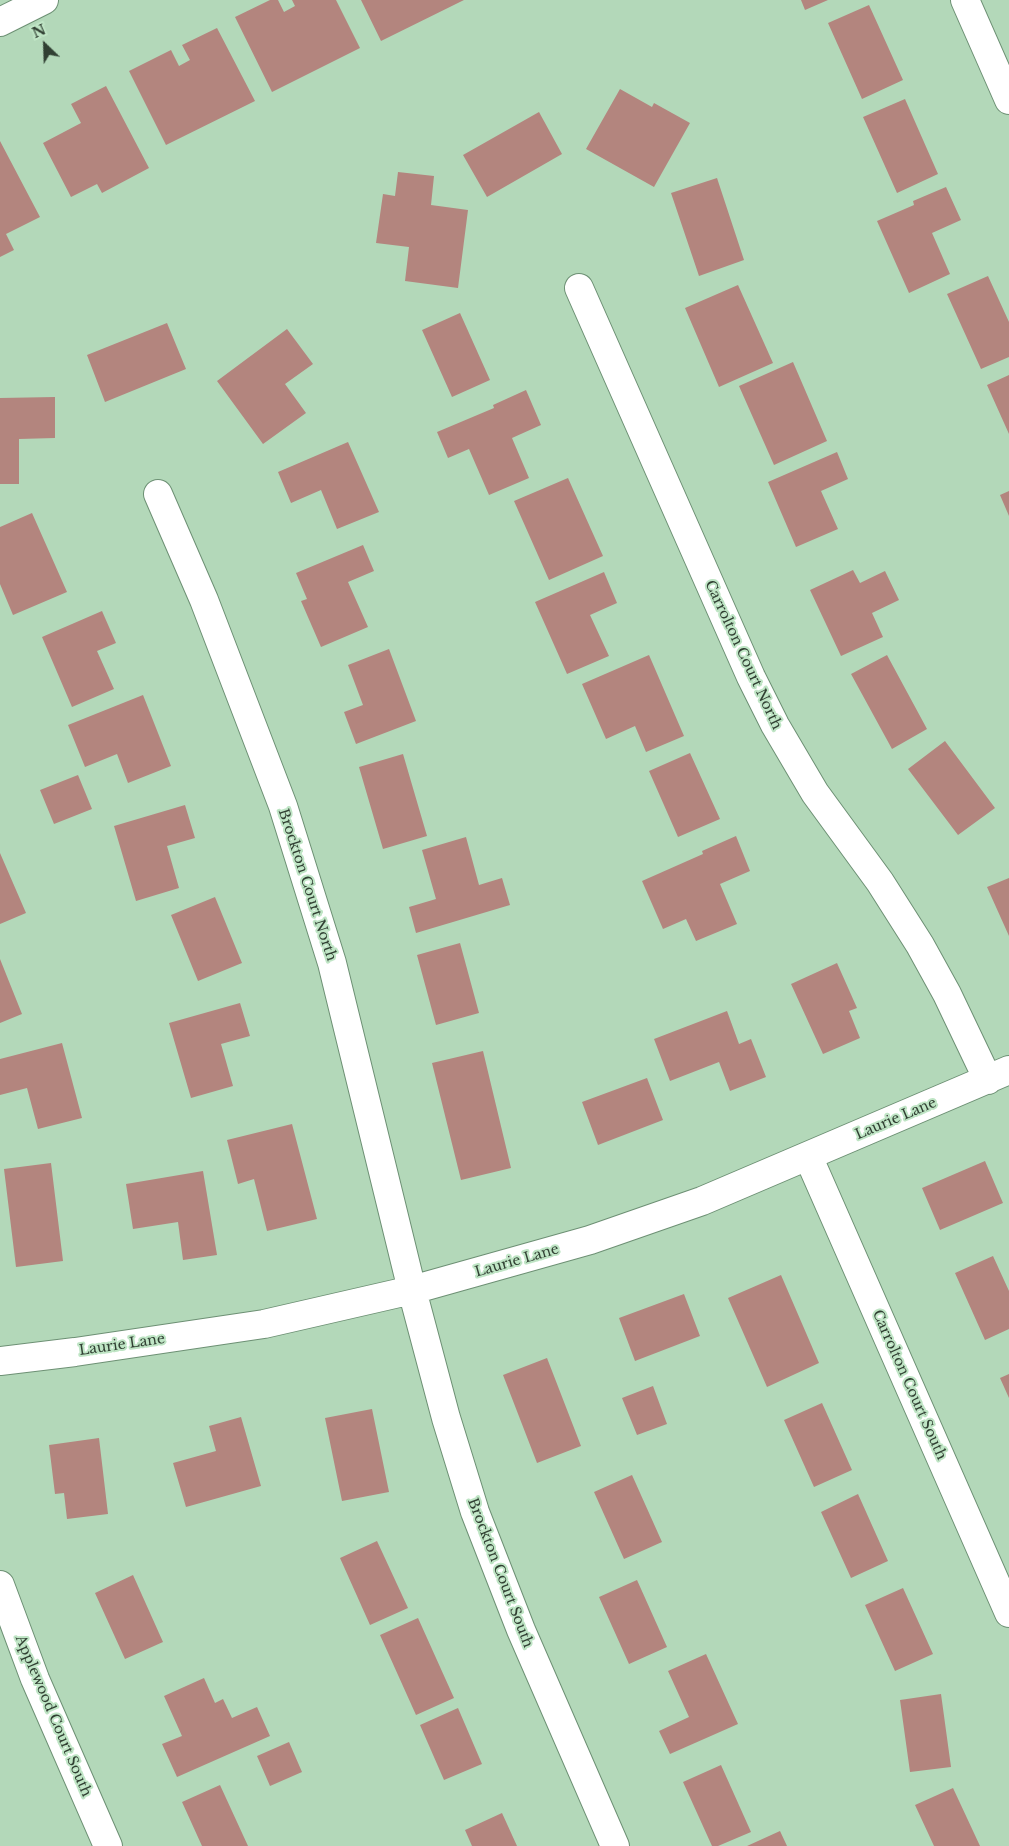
<!DOCTYPE html>
<style>
body{margin:0}
#map{position:relative;width:1009px;height:1846px;overflow:hidden;background:#b3d8b9;font-family:"Libre Baskerville",serif}
canvas{display:block}
.north{position:absolute;left:20px;top:20px;width:50px;height:50px;-webkit-text-stroke:4px #bfe5c5;paint-order:stroke;rotate:336deg;font-size:14px;font-weight:700;line-height:20px;text-align:center;color:#314033}
.north::after{content:'';display:block;margin:auto;width:18px;height:22px;background:#314033;clip-path:polygon(50% 0,100% 100%,50% 72%,0 100%)}
</style>
<div id="map">
<canvas width="1009" height="1846"></canvas>
<div class="north">N</div>
</div>
<script>
const ctx = document.querySelector('canvas').getContext('2d');
ctx.lineJoin = 'round';
function fill(path, color) {
  ctx.fillStyle = color;
  ctx.fill(path, 'evenodd');
}
function toPath(rows) {
  const path = new Path2D();
  for (const r of rows) {
    path.moveTo(r[0], r[1]);
    for (let i = 2; i < r.length; i += 2) path.lineTo(r[i], r[i + 1]);
  }
  return path;
}
function strokePath(path, color, width, dash) {
  ctx.strokeStyle = color;
  ctx.lineWidth = width;
  ctx.lineCap = dash ? 'butt' : 'round';
  ctx.setLineDash(dash || []);
  ctx.stroke(path);
}
function write(font, color, halo, rows, align = 'center') {
  ctx.font = font + ' "Libre Baskerville",serif';
  ctx.lineWidth = 4;
  ctx.setLineDash([]);
  ctx.textBaseline = 'middle';
  ctx.strokeStyle = halo;
  ctx.fillStyle = color;
  for (const [text, x, y, turn = 0] of rows) {
    ctx.save();
    ctx.translate(x, y);
    ctx.rotate((+turn || 0) * Math.PI / 180);
    ctx.textAlign = isNaN(turn) ? turn : align;
    if (halo) ctx.strokeText(text, 0, 0);
    ctx.fillText(text, 0, 0);
    ctx.restore();
  }
}
fill(toPath([
 [270,0,278,0,284,12,295,6,292,0,336,0,360,48,272,92,235,17],
 [361,0,464,0,381,41],
 [801,0,828,0,805,10],
 [869,5,903,80,862,99,828,23],
 [217,28,255,101,166,145,129,71,171,50,179,66,190,60,182,45],
 [106,86,149,168,102,193,97,184,71,197,43,143,81,123,71,104],
 [620,89,652,107,654,103,690,123,654,187,586,149],
 [905,99,938,174,897,193,863,117],
 [539,112,562,154,487,197,463,155],
 [0,141,40,217,6,234,14,250,0,257],
 [398,172,434,176,431,205,468,210,458,288,405,281,409,247,376,243,383,194,395,196],
 [717,178,744,260,699,276,671,193],
 [946,187,961,220,932,233,950,274,909,293,877,221,914,205,913,201],
 [988,276,1009,322,1009,357,981,369,947,294],
 [738,285,773,363,719,387,685,308],
 [460,313,490,380,452,397,422,330],
 [167,323,186,369,105,402,87,355],
 [287,329,313,364,285,384,306,413,263,444,217,381],
 [793,362,827,441,774,465,739,386],
 [1009,375,1009,434,987,385],
 [526,390,541,425,512,438,529,478,489,495,469,449,448,458,437,432,494,408,493,405],
 [55,397,55,438,19,439,19,484,0,484,0,398],
 [348,442,379,512,337,529,321,490,291,503,278,472],
 [837,452,848,479,821,491,838,529,796,547,768,482],
 [568,478,603,556,549,580,514,501],
 [1009,491,1009,516,1000,495],
 [32,513,67,592,13,615,0,584,0,527],
 [363,545,374,571,348,582,368,627,321,647,301,601,307,599,296,573],
 [853,570,860,583,885,571,899,600,872,613,883,637,841,656,810,590],
 [604,572,617,603,590,615,609,656,567,674,535,602],
 [102,611,116,643,97,651,114,689,72,707,42,637],
 [389,649,416,721,356,744,344,712,363,705,348,665],
 [649,655,684,736,646,752,635,726,606,739,582,684],
 [887,655,927,729,892,749,851,674],
 [143,695,171,766,128,783,117,754,85,767,68,725],
 [945,741,995,808,958,835,908,769],
 [690,753,720,819,678,837,649,771],
 [403,754,427,836,383,849,359,767],
 [78,775,92,809,54,824,40,790],
 [185,805,195,838,167,846,179,888,136,901,114,826],
 [736,836,750,871,720,884,737,924,696,941,686,919,663,929,642,881,703,854,702,851],
 [466,837,479,885,502,878,510,905,416,933,409,907,436,899,422,850],
 [0,853,26,913,0,924],
 [1009,878,1009,936,987,887],
 [215,897,242,963,198,981,171,915],
 [460,943,479,1013,436,1025,417,955],
 [0,959,22,1014,0,1023],
 [837,963,857,1008,849,1011,860,1038,823,1054,791,984],
 [240,1003,250,1036,221,1044,233,1086,191,1098,169,1023],
 [727,1011,739,1044,751,1039,766,1077,730,1091,719,1062,670,1081,654,1039],
 [62,1043,82,1118,38,1129,27,1088,0,1095,0,1059],
 [483,1051,511,1168,461,1180,432,1063],
 [647,1078,663,1120,598,1145,582,1102],
 [292,1124,317,1219,267,1231,254,1179,238,1184,227,1140],
 [985,1161,1003,1203,940,1230,922,1188],
 [51,1163,63,1261,16,1267,4,1169],
 [203,1171,217,1255,183,1260,178,1222,133,1229,126,1184],
 [993,1256,1009,1291,1009,1329,985,1340,955,1273],
 [781,1275,819,1363,767,1387,728,1298],
 [684,1294,700,1336,635,1361,619,1318],
 [547,1358,581,1446,537,1463,503,1375],
 [1009,1374,1009,1398,1000,1378],
 [653,1386,667,1424,637,1435,622,1398],
 [822,1403,852,1470,814,1487,784,1420],
 [372,1409,389,1492,342,1501,325,1418],
 [241,1417,261,1486,186,1507,173,1463,216,1451,209,1426],
 [99,1438,108,1514,67,1519,64,1493,55,1494,49,1445],
 [632,1475,662,1542,624,1559,594,1492],
 [858,1494,888,1561,851,1578,821,1512],
 [377,1541,408,1608,370,1625,340,1558],
 [133,1575,163,1642,125,1659,95,1593],
 [637,1580,667,1647,629,1664,599,1597],
 [903,1588,933,1654,895,1671,865,1605],
 [418,1618,454,1698,416,1715,380,1635],
 [706,1654,738,1724,670,1754,659,1731,689,1717,668,1671],
 [204,1678,215,1703,223,1699,232,1718,257,1707,270,1736,177,1777,162,1744,182,1736,164,1696],
 [941,1694,951,1767,910,1772,900,1700],
 [458,1708,482,1764,444,1780,420,1725],
 [289,1742,302,1772,270,1786,257,1756],
 [721,1765,751,1832,718,1846,712,1846,683,1782],
 [220,1785,248,1846,202,1846,182,1802],
 [953,1788,980,1846,934,1846,915,1805],
 [502,1813,517,1846,472,1846,465,1830],
 [780,1831,787,1846,747,1846]
]), '#b3857e');
const minor = toPath([
 [965,0,1009,100],
 [0,22,44,0],
 [579,288,751,677,775,725,815,793,880,882,920,945,947,994,988,1080],
 [158,494,204,600,283,806,332,963,412,1290,446,1418,475,1512,521,1630,615,1846],
 [808,1156,1009,1613],
 [0,1361,75,1352,264,1324,412,1290,590,1240,702,1201,1009,1070],
 [0,1585,35,1679,108,1846]
]);
strokePath(minor, '#6d9074', 30);
strokePath(minor, '#fff', 28);
write('14px', '#314033', '#bfe5c5', [
 ["Carrolton Court North",743,655,65],
 ["Brockton Court North",307,885,72],
 ["Laurie Lane",896,1119,-23],
 ["Laurie Lane",517,1261,-16],
 ["Laurie Lane",122,1345,-8],
 ["Carrolton Court South",909,1385,66],
 ["Brockton Court South",500,1573,69],
 ["Applewood Court South",53,1716,67]
]);
</script>
